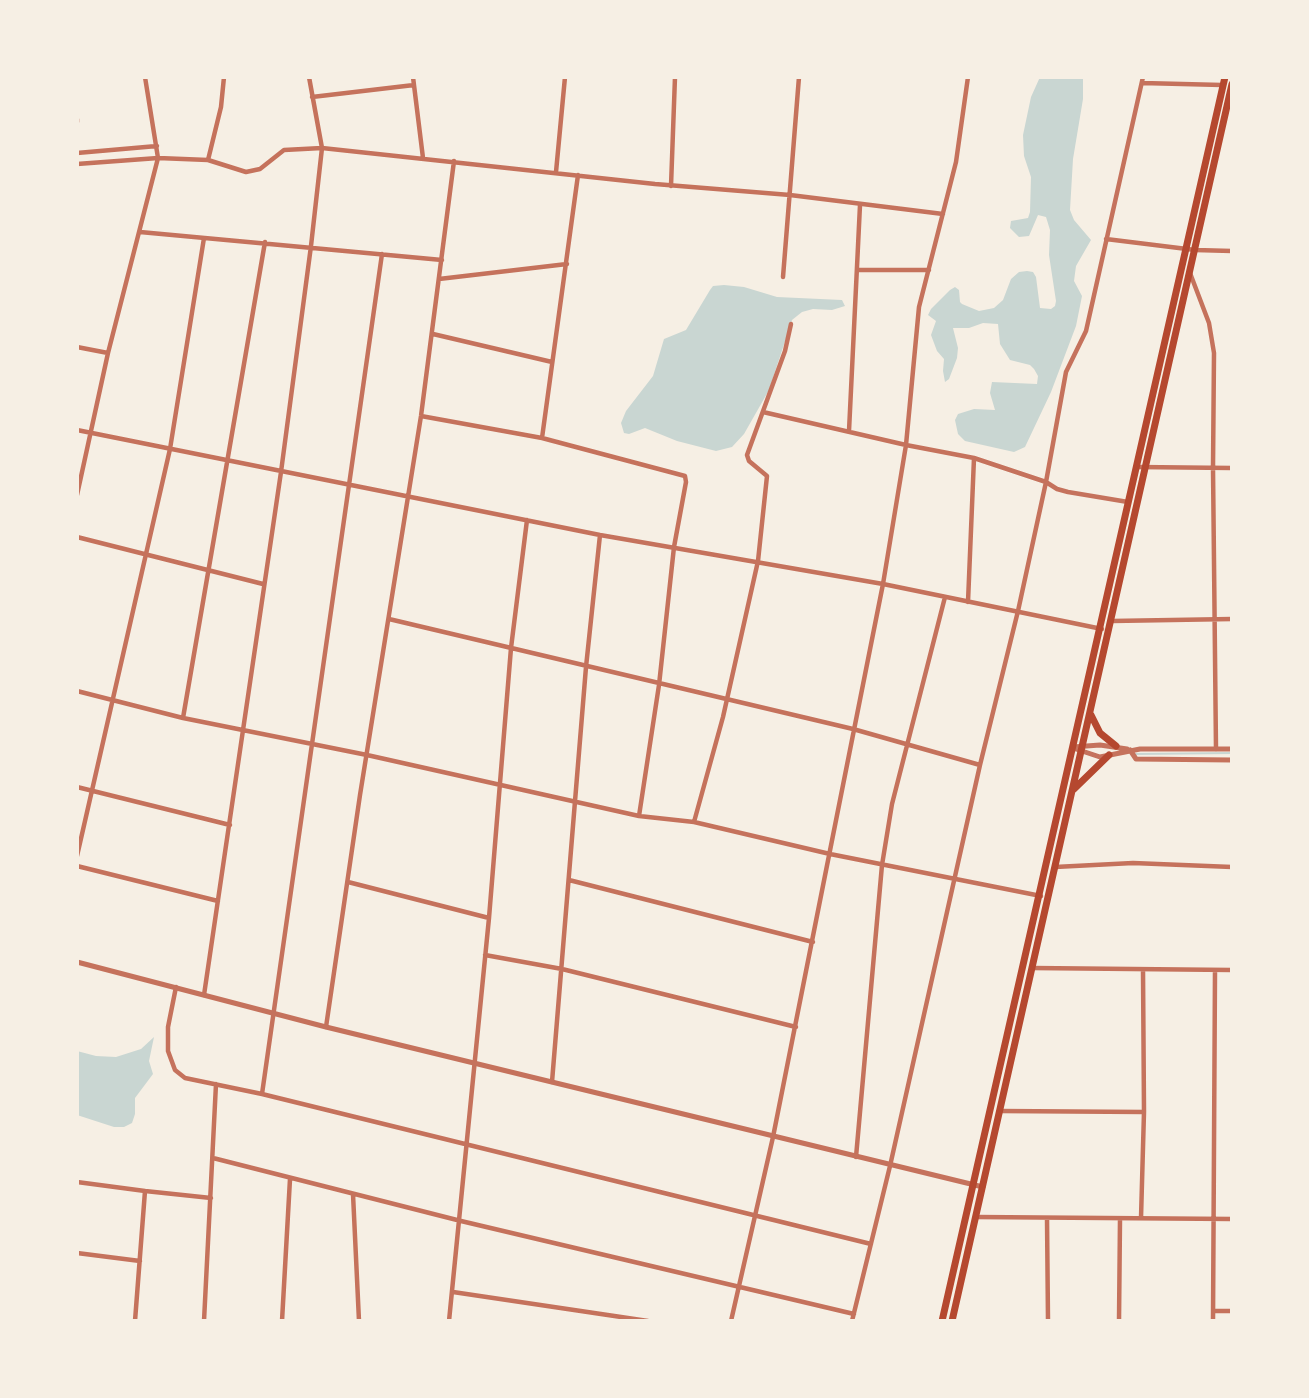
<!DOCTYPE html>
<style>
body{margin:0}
#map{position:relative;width:1309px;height:1398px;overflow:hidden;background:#f6efe4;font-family:Commissioner,sans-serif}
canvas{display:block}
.frame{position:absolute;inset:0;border:79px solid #f6efe4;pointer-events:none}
</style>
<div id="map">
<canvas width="1309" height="1398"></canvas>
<div class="frame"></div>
</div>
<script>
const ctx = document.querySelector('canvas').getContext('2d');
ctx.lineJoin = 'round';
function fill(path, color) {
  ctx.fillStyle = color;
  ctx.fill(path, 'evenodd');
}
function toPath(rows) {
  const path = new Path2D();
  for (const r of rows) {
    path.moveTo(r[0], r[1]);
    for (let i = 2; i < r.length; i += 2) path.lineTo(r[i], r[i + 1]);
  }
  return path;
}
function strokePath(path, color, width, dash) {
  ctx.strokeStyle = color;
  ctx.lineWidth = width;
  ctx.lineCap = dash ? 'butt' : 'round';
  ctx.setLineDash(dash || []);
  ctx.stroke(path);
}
fill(toPath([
 [1040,77,1083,77,1083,99,1073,159,1070,210,1074,220,1091,240,1076,266,1074,281,1082,296,1076,326,1051,392,1025,447,1014,452,965,441,958,434,955,420,958,414,974,409,995,410,990,393,992,382,1037,384,1038,376,1034,369,1030,365,1010,360,1000,344,998,324,983,323,969,328,953,328,958,348,957,358,949,379,945,382,943,371,944,359,937,351,931,335,936,321,928,315,931,309,950,290,955,287,959,290,960,302,962,304,979,311,994,308,1003,300,1011,279,1019,272,1027,271,1033,272,1036,277,1040,308,1051,309,1055,306,1056,301,1049,255,1050,230,1046,217,1038,215,1029,236,1019,237,1010,228,1011,221,1028,218,1030,212,1031,177,1024,156,1023,135,1031,97],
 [724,285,744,287,777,297,842,300,845,306,832,310,813,309,802,312,792,320,769,390,744,434,732,447,716,451,677,441,645,428,629,434,624,433,621,423,626,411,653,376,664,339,686,330,710,290,713,286],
 [154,1037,149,1061,153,1074,135,1098,135,1114,132,1123,124,1127,114,1127,77,1115,77,1051,96,1056,116,1057,141,1049]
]), '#c9d6d2');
strokePath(toPath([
 [1135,754,1232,753]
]), '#c9d6d2', 2);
strokePath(toPath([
 [413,77,423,158],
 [1142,83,1222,85],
 [312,97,414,85],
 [77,119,77,122],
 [77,153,157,146],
 [208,160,221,107,224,77],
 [77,164,158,158,208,160,246,172,260,169,284,150,322,148,655,184,790,195,943,214],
 [556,172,565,77],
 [671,186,675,77],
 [140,232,442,260],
 [1106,239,1195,250,1232,251],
 [857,270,929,270],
 [1190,273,1209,323,1214,353,1213,468,1216,749],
 [783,277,799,77],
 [439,279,567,264],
 [433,334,552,362],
 [77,347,108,353],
 [763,412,906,445,974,458,1046,482,1057,489,1068,492,1128,502],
 [421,416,542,438,578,175],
 [77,430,600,535,883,584,1102,629],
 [849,431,860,205],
 [542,438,685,476,686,482,674,547,659,685,639,816],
 [1137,467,1232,468],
 [77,495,108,353,158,158,145,77],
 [77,537,263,584],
 [968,602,974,458],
 [389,619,853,729,980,765],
 [1112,621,1232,619],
 [77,691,183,718,367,755,639,816,694,822,830,854,1041,896],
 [183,718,265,242],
 [77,787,230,825],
 [694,822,723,717,758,561,767,476,749,461,747,455,785,351,791,324],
 [77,856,170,449,204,238],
 [77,866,218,901],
 [1055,867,1133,863,1232,867],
 [569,880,813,942],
 [348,882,489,918],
 [485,955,562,969,796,1027],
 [1032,968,1232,970],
 [176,987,168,1027,168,1051,175,1070,185,1078,262,1094,871,1244],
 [204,995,281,472,311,246,322,148,309,77],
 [326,1027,360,795,421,416,454,161],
 [552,1082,586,667,600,535],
 [262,1094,382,254],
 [1000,1111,1144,1112],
 [856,1157,882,865,892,804,945,597],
 [213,1158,461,1221,854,1314],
 [77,1182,145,1191],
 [353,1194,359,1321],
 [976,1217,1232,1219],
 [1047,1218,1048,1321],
 [1141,1218,1144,1112,1143,970],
 [77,1253,140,1261],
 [453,1292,648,1321],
 [1213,1311,1232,1311],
 [135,1321,145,1191,211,1198],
 [204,1321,216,1084],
 [282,1321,290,1179],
 [449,1321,489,918,511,648,527,520],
 [731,1321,773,1137,883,584,906,445,919,307,956,162,968,77],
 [852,1321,890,1166,980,765,1018,611,1046,482,1066,372,1086,331,1143,77],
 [1119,1321,1120,1219],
 [1213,1321,1215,970]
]), '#c5725c', 4.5);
strokePath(toPath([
 [1073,747,1100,745,1127,749],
 [1073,748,1100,757,1140,749,1232,749],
 [1130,750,1136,759,1232,760],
 [77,962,326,1027,983,1187]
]), '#c5725c', 5);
strokePath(toPath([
 [1091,715,1100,733,1116,746],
 [1074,789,1109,755],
 [942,1321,1225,77],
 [952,1321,1232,84]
]), '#b5482f', 7);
</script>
